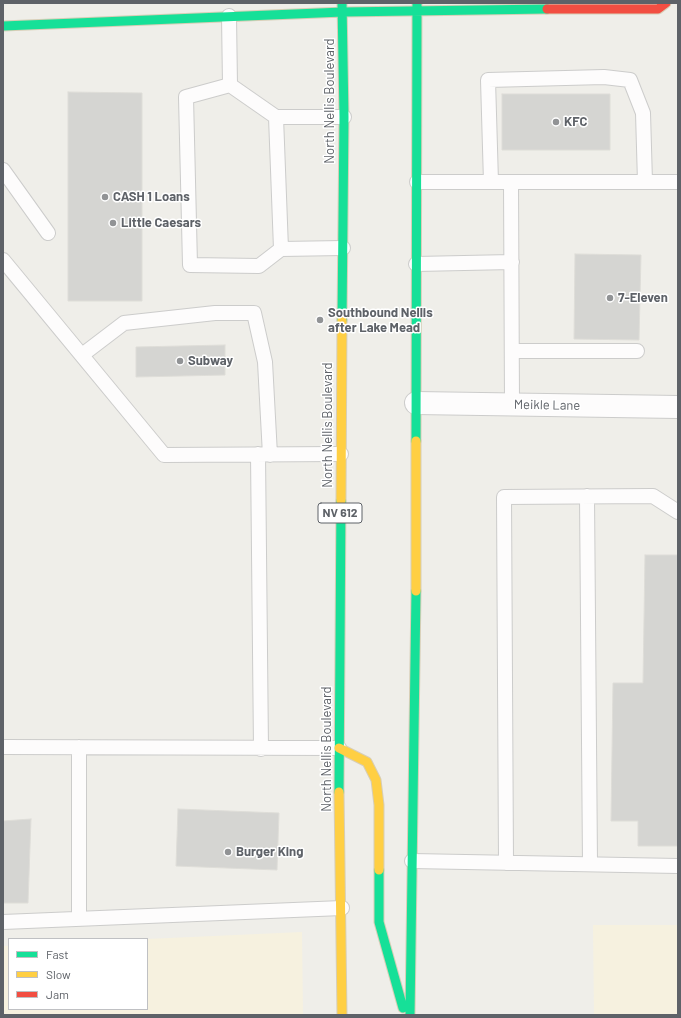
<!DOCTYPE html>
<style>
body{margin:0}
#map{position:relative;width:681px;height:1018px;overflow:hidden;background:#efeee9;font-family:Barlow,sans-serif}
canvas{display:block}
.frame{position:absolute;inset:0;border:4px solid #5e6268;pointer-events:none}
.legend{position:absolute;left:8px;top:938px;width:140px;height:72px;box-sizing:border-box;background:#fff;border:1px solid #bfc0c3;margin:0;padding:5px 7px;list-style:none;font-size:12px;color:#5e6268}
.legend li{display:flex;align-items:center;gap:8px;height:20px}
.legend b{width:20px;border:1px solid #bfc0c3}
</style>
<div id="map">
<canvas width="681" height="1018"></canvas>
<div class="frame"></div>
<ul class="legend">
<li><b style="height:5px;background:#16e098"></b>Fast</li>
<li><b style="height:5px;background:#ffcf43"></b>Slow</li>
<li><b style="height:5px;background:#f24e42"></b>Jam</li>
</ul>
</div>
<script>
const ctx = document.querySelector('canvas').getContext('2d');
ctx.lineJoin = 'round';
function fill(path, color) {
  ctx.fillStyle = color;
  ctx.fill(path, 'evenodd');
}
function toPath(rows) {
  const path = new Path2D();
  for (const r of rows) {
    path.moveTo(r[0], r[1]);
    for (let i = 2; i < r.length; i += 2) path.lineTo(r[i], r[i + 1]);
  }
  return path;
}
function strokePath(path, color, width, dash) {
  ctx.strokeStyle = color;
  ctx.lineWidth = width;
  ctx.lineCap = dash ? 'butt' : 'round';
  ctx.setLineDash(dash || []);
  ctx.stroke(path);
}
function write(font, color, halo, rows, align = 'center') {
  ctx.font = font + ' Barlow,sans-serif';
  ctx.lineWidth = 3;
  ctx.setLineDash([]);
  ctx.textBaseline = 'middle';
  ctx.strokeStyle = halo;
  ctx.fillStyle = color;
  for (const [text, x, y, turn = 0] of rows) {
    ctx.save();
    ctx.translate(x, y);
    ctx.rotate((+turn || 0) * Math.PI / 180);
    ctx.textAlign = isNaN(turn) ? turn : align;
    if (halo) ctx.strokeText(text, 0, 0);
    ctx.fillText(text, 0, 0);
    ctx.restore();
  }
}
fill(toPath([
 [593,925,678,925,678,1015,594,1015],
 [302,932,303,1015,3,1015,3,946,9,946,9,1009,147,1009,147,939]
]), '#f6f1df');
const building = toPath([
 [68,92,142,93,142,301,68,301,68,92],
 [502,94,610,94,610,150,502,150,502,94],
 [575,254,641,255,639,340,574,339,575,254],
 [225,345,225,375,136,377,136,347,225,345],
 [645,555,678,555,678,846,638,846,638,821,611,821,613,683,643,683,645,555],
 [178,809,279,813,277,870,176,866,178,809],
 [31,819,28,903,3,903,3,821,31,819]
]);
fill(building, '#d5d5d2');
strokePath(building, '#deddd8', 1);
const lane = toPath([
 [229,16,230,85,276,117,344,117],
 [230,85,186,97,190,265,259,266,281,249],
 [276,117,281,249,343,248],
 [3,170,48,233],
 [417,182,678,182],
 [491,182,488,80,604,77,630,80,643,113,645,182],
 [511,182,512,404],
 [3,260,164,455,341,454],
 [416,264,512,262],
 [512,351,637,351],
 [82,355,124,323,215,313,254,313,265,362,270,455],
 [258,454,261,749],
 [587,496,590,864],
 [3,747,339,748],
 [79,747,79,919],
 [412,861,678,866],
 [506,863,504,497,653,496,678,512],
 [3,922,342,908]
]);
const street = toPath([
 [416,403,678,407]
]);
const fast = toPath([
 [342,3,344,117,342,320],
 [3,26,343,12,547,9],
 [416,441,417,3],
 [339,792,341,501],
 [379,870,379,922,403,1008],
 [410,1015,416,591]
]);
const slow = toPath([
 [341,501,342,320],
 [416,591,416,441],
 [339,748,367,762,376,780,379,805,379,870],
 [339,792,342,1015]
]);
const jam = toPath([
 [547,9,658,9,666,3]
]);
strokePath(lane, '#cccccb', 16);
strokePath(street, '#cccccb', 24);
strokePath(fast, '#d7ceb6', 11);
strokePath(slow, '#d7ceb6', 11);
strokePath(jam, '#d7ceb6', 11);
strokePath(lane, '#fdfcfc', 14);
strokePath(street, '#fdfcfc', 22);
strokePath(fast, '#16e098', 9);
strokePath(slow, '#ffcf43', 9);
strokePath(jam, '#f24e42', 9);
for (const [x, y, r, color] of [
 [556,122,4,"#919395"],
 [105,197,4,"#919395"],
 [113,223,4,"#919395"],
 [610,298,4,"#919395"],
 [320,320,4,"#919395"],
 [180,361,4,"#919395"],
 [228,852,4,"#919395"]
]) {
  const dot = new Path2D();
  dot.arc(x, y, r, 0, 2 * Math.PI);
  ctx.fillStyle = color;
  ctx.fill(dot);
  strokePath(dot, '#fff', 1.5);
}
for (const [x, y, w] of [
 [340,513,44]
]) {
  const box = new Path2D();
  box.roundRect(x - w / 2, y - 10, w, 20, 3);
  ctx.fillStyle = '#fff';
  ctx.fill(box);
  strokePath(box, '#5e6268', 1);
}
write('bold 12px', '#5e6268', null, [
 ["NV 612",340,513]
]);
write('13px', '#5e6268', '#fff', [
 ["North Nellis Boulevard",330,101,-90],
 ["Meikle Lane",547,405,1],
 ["North Nellis Boulevard",328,425,-90],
 ["North Nellis Boulevard",327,749,-90]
]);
write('bold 13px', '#5e6268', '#fff', [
 ["KFC",564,122],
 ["CASH 1 Loans",113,197],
 ["Little Caesars",121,223],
 ["7-Eleven",618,298],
 ["Southbound Nellis",328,313],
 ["after Lake Mead",328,328],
 ["Subway",188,361],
 ["Burger King",236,852]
], 'left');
</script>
